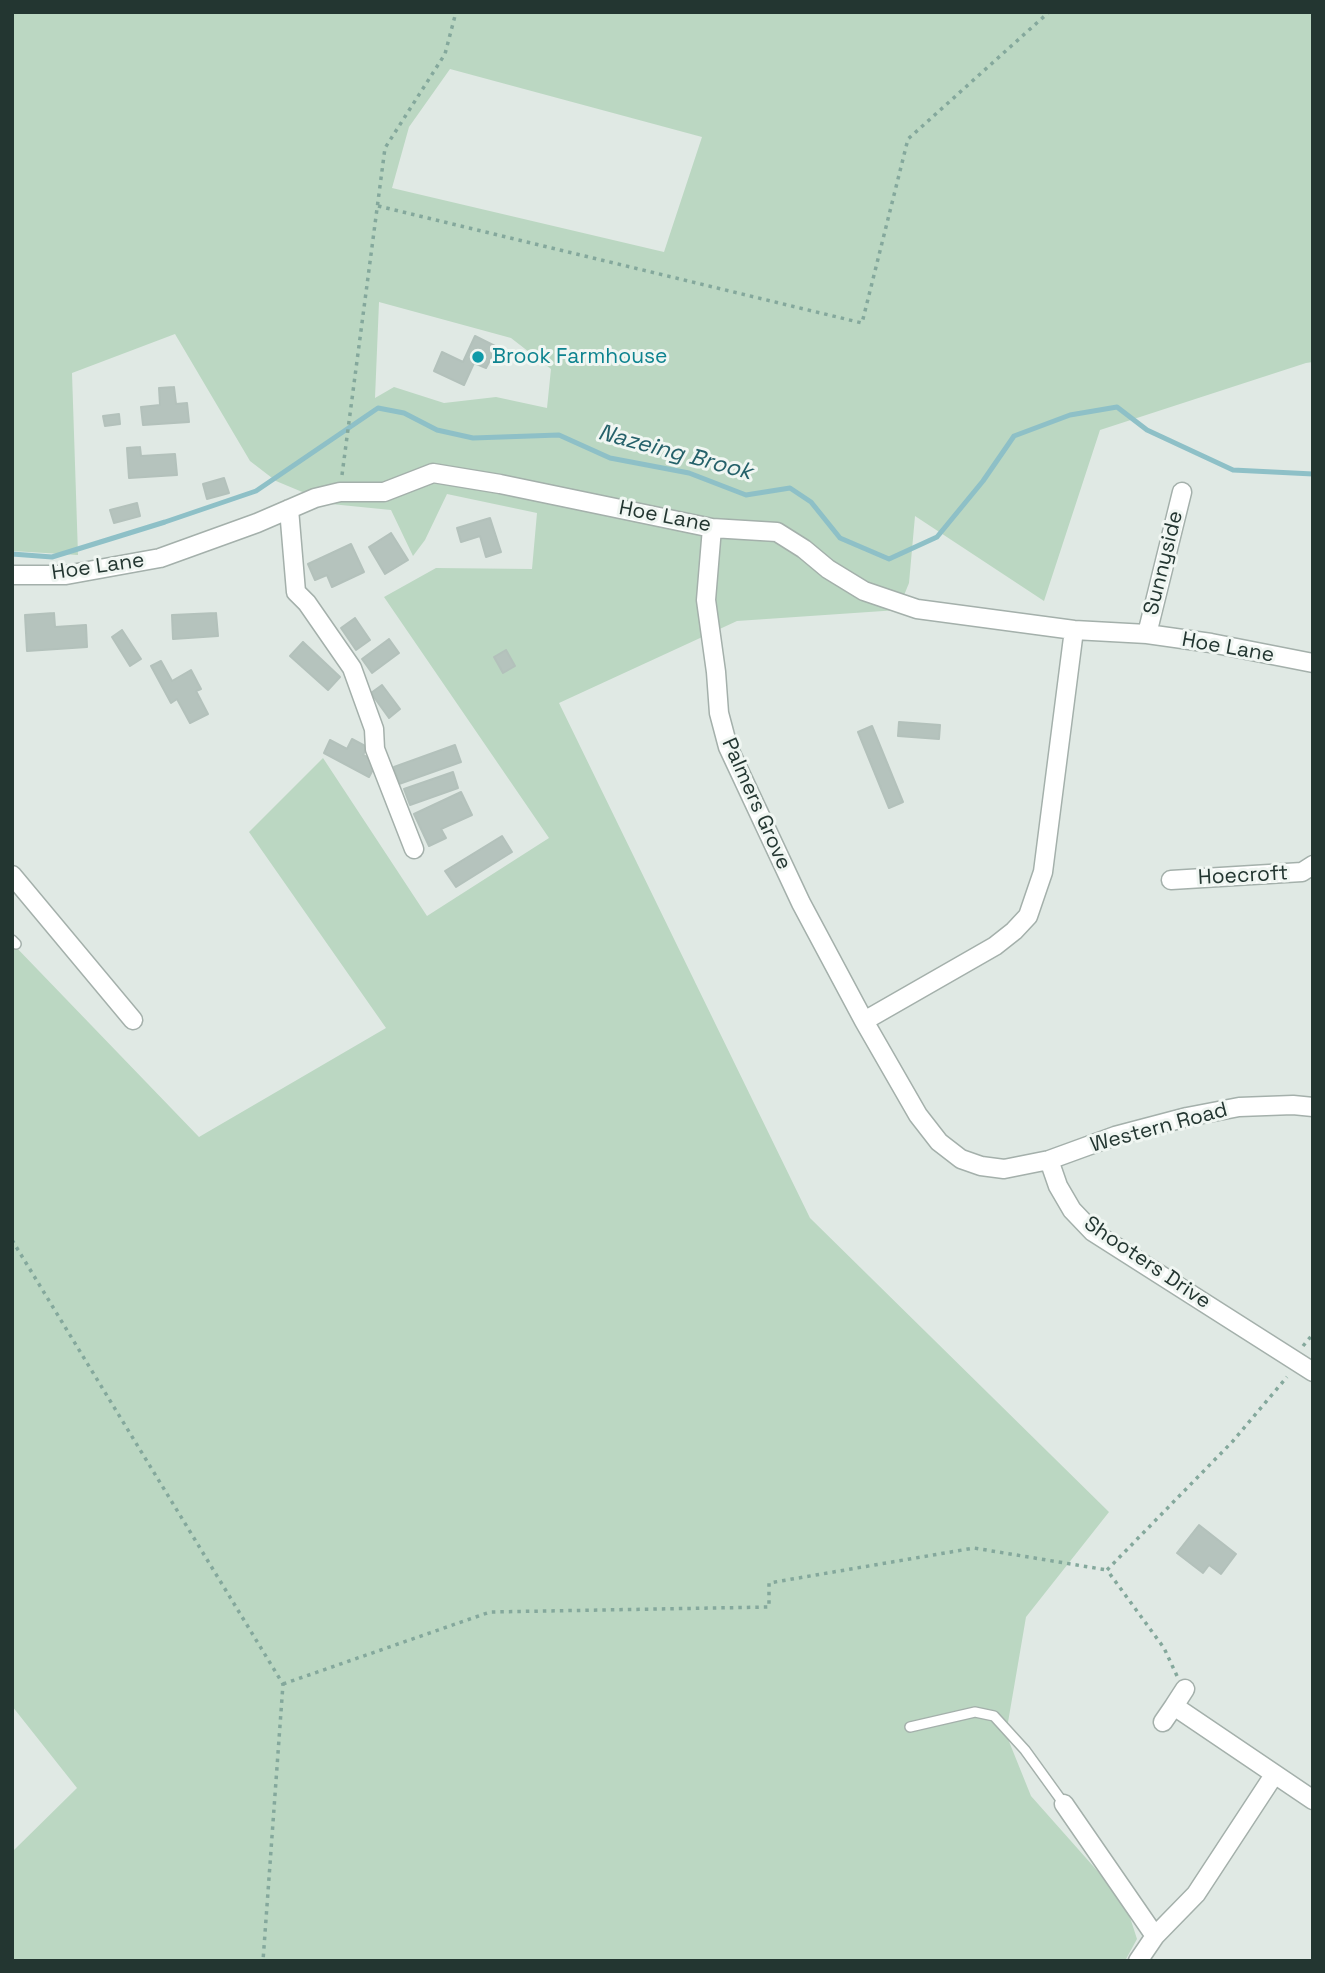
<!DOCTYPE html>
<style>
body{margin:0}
#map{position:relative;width:1325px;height:1973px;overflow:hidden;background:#e0e9e4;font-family:"Space Grotesk",sans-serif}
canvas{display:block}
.frame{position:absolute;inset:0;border:14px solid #233631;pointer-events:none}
</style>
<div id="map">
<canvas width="1325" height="1973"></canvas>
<div class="frame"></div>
</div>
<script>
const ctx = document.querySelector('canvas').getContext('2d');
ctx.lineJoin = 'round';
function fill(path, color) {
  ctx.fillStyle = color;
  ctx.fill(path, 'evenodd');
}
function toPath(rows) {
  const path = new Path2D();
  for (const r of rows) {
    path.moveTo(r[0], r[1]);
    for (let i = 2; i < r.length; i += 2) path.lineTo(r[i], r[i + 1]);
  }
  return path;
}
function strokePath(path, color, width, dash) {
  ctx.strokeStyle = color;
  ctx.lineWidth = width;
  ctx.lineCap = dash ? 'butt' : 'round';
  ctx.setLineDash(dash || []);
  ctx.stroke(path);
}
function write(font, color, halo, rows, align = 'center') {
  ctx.font = font + ' "Space Grotesk",sans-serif';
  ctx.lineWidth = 6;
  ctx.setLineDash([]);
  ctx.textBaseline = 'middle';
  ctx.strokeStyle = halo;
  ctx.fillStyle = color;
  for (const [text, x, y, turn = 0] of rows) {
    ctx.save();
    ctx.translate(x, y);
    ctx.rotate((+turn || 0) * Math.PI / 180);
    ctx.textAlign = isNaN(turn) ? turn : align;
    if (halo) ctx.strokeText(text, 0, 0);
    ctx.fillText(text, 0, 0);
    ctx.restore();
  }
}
fill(toPath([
 [12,12,1313,12,1313,362,1306,363,1100,430,1044,601,915,516,909,583,898,610,737,621,559,703,810,1218,1109,1512,1026,1617,1006,1734,1031,1796,1125,1902,1137,1939,1125,1961,12,1961,12,1852,77,1788,12,1706,12,943,199,1137,386,1028,249,832,323,758,427,916,549,838,384,597,436,568,532,569,537,513,447,494,425,540,413,556,391,510,331,504,276,481,250,461,175,334,72,373,78,555,12,551],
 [450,69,702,137,664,252,392,188,409,127],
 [379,302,511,338,551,369,547,408,496,397,444,403,394,387,375,398]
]), '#bbd7c2');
strokePath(toPath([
 [12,554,52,557,165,522,256,491,378,408,404,413,437,430,473,438,559,435,610,458,689,473,746,495,790,488,811,502,840,538,889,559,937,537,983,481,1014,436,1070,415,1117,407,1147,430,1233,470,1313,474]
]), '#8ec0c7', 5);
const building = toPath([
 [475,336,497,347,486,368,474,363,464,385,434,371,442,352,463,362,475,336],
 [174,387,176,404,187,403,189,422,143,425,141,407,160,405,159,388,174,387],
 [119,414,120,424,105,426,103,416,119,414],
 [140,447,141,456,175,454,177,475,129,478,127,448,140,447],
 [224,478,229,493,207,499,203,484,224,478],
 [137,503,140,516,114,523,110,510,137,503],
 [490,518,501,552,486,557,480,536,461,542,457,528,490,518],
 [391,533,408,560,385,574,369,547,391,533],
 [351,544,364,572,332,587,327,575,315,580,308,564,351,544],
 [54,613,55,627,86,625,87,647,27,651,25,615,54,613],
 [216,613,218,636,173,639,172,615,216,613],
 [355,618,370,640,356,650,341,628,355,618],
 [122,630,141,659,130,666,112,637,122,630],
 [389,639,399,653,372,673,362,659,389,639],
 [303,642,340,677,328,690,290,656,303,642],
 [506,650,515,666,503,673,494,657,506,650],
 [161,661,172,681,191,670,201,689,196,691,208,714,190,723,177,699,171,703,151,666,161,661],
 [382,685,400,709,389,718,371,693,382,685],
 [899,722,940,725,939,739,898,736,899,722],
 [872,726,903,802,889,808,858,732,872,726],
 [352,739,367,747,363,755,377,762,369,777,324,753,330,740,347,749,352,739],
 [455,745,461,762,399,784,394,767,455,745],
 [453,772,458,788,410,805,404,789,453,772],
 [461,792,472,815,441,829,446,838,429,846,414,814,461,792],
 [502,836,512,852,456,887,445,871,502,836],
 [1199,1525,1236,1554,1221,1574,1209,1565,1203,1573,1177,1553,1199,1525]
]);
fill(building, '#b5c3bd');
strokePath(building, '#b3c1bb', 2);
const lane = toPath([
 [12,940,16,944],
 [910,1727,975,1712,994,1716,1025,1750,1064,1804]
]);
const street = toPath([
 [289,509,296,592,307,603,352,668,374,729,375,749,414,849],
 [712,528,706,600,716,672,719,713,728,747,801,903,864,1021,918,1115,939,1142,961,1159,981,1166,1004,1169,1049,1160,1115,1136,1187,1117,1239,1107,1293,1105,1313,1107],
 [12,575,66,575,160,558,257,523,315,498,340,492,384,492,433,473,500,484,712,528,777,532,804,549,828,569,864,591,917,609,1074,630,1147,634,1211,643,1313,663],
 [1147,634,1182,492],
 [12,875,133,1020],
 [1171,880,1302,872,1313,865],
 [864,1021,995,946,1014,931,1028,916,1043,872,1074,630],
 [1049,1160,1058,1186,1072,1210,1093,1232,1313,1372],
 [1185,1689,1174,1706,1313,1800],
 [1163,1722,1174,1706],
 [1064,1804,1155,1936],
 [1138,1961,1155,1936,1196,1894,1274,1775]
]);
strokePath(lane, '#a4b0ab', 12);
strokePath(street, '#a4b0ab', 21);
strokePath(toPath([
 [378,206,862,323,908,139,1049,12],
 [342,475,385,148,445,54,456,12],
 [12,1240,283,1684,263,1961],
 [1303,1346,1313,1334],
 [1177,1676,1164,1648,1107,1570,1233,1441,1287,1377],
 [283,1684,490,1612,769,1607,769,1583,974,1548,1107,1570]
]), '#84a89c', 3.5, [3.5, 5]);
strokePath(lane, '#fff', 9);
strokePath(street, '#fff', 18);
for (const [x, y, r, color] of [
 [478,357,7,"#0f9aa8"]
]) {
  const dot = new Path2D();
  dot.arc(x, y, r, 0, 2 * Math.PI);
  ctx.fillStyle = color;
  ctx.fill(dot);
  strokePath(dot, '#f0f6f2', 2.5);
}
write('21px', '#0d838f', '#f0f6f2', [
 ["Brook Farmhouse",492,357]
], 'left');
write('21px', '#233631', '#f0f6f2', [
 ["Hoe Lane",665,517,11],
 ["Sunnyside",1164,563,-76],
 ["Hoe Lane",98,567,-8],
 ["Hoe Lane",1228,648,10],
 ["Palmers Grove",756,804,66],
 ["Hoecroft",1243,876,-3],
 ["Western Road",1159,1128,-15],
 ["Shooters Drive",1147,1263,34]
]);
write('italic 23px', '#25616a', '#f0f6f2', [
 ["Nazeing Brook",675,453,15]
]);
</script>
